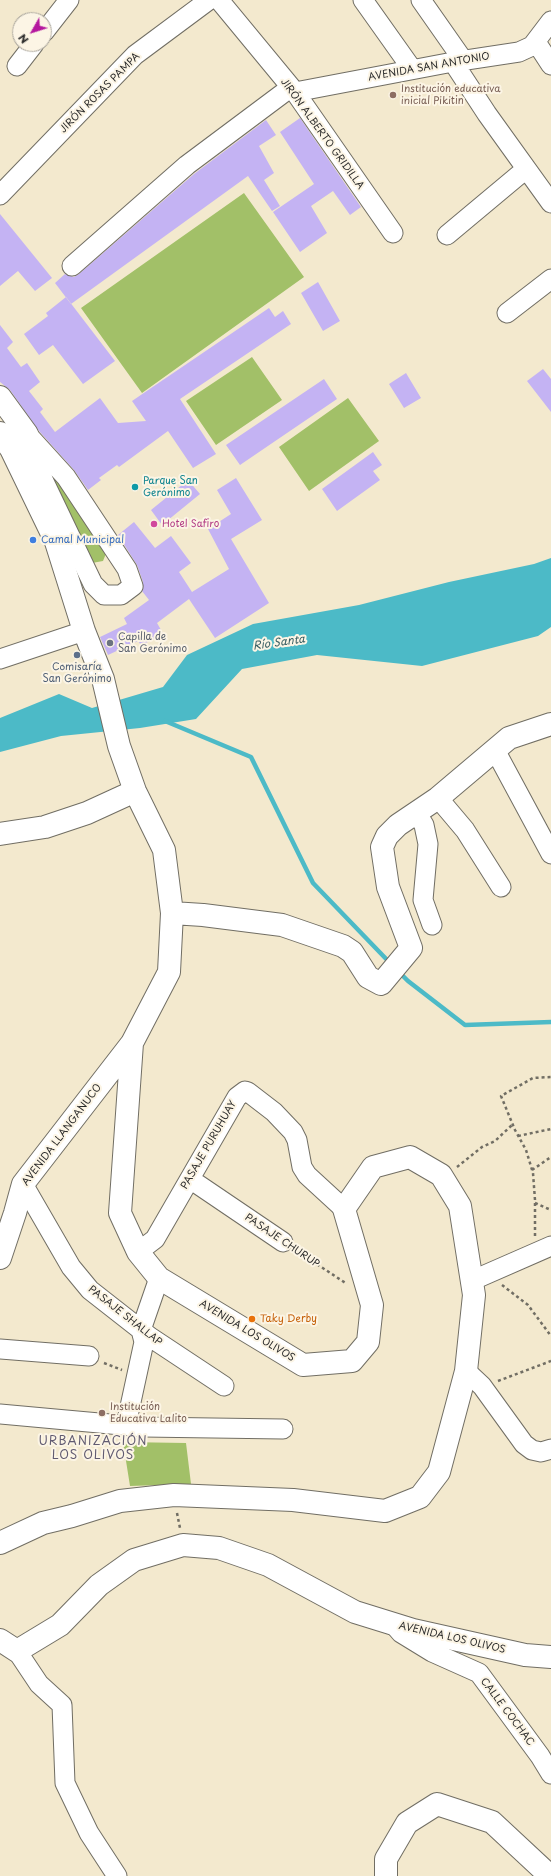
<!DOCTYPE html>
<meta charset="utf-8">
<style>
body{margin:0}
#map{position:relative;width:551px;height:1876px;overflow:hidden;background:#f3e9ce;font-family:"Playpen Sans",sans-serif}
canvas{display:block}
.north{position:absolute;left:12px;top:12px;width:40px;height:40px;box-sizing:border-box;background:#fcf5e5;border:1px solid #a8a49b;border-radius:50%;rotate:231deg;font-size:11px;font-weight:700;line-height:16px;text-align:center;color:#2b2b2b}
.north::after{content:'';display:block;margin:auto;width:14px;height:18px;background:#b5179e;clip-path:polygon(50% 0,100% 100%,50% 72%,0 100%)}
</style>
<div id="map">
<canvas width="551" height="1876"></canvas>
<div class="north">N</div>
</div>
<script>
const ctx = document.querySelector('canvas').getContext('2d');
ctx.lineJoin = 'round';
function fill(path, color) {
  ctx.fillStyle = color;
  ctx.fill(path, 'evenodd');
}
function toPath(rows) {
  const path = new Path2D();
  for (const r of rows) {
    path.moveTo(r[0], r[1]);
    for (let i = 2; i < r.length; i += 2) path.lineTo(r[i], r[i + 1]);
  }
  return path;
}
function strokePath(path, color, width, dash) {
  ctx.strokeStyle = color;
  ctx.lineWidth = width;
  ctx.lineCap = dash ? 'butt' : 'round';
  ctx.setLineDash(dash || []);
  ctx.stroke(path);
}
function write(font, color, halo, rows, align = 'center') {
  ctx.font = font + ' "Playpen Sans",sans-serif';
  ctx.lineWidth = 4;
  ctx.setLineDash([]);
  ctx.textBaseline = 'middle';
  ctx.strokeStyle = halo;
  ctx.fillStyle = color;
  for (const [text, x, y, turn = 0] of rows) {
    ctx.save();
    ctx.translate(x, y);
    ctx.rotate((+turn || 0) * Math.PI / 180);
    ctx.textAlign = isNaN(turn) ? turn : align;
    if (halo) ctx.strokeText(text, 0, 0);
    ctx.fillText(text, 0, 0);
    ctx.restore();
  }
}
fill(toPath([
 [244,193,304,277,142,393,81,308],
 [252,357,282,400,216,445,186,401],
 [348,398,379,441,309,491,279,447],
 [44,461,107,551,103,561,92,563],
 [123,1442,186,1443,191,1484,130,1486]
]), '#a2c068');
fill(toPath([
 [551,558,551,627,538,636,422,666,317,655,242,669,196,719,140,728,61,736,0,752,0,718,59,694,92,708,163,687,187,655,253,624,359,605,449,582,534,564]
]), '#4cbac7');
strokePath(toPath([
 [165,721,251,757,313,883,391,964],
 [399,972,408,981,465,1025,551,1022]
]), '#4cbac7', 4.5);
fill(toPath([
 [300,118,361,207,350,215,333,191,311,206,327,233,300,252,273,212,314,184,280,132],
 [266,120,276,135,259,146,274,173,264,180,280,206,272,211,248,176,71,304,55,283,65,274,74,277,79,274,194,174],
 [0,214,52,278,35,291,18,271,0,286],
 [318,282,340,321,323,331,301,293],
 [66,297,115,361,83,384,53,345,39,355,24,334,48,316,46,313],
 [269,308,275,317,283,311,291,324,180,399,216,454,193,468,168,431,119,467,117,465,99,478,101,480,88,490,74,470,39,431,10,390,0,382,0,325,13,342,7,348,21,367,27,363,40,382,29,391,43,409,40,412,55,432,100,398,118,423,146,421,132,401],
 [543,369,551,379,551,412,527,381],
 [406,373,421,398,404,408,389,384],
 [324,379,337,399,240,465,226,445],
 [373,452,382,465,373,471,380,480,337,511,322,489],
 [236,478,262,520,231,539,269,603,215,638,189,599,157,623,164,635,141,645,138,641,108,655,100,637,127,624,124,618,149,600,142,591,143,582,137,565,118,535,134,522,155,548,171,536,191,563,179,572,192,592,229,569,208,529,231,514,217,490],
 [188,480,200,494,162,525,151,510]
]), '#c4b3f3');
const minor = toPath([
 [219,0,295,92,393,233],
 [363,0,412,69],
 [421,0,463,60],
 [44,32,69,0],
 [536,42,551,65],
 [453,62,487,114,551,203],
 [17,66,34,44],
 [295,92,453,62,519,52,532,46,551,21],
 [0,195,135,55,209,0],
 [447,235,526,169],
 [72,266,187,165,290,88],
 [507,313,551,279],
 [21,440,39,471,93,584,104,595,121,595,133,586,127,569,66,477,27,434],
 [0,659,84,631],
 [495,750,551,854],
 [438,798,465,830,501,887],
 [416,812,424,825,428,844,423,900,432,925],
 [190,1179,283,1242],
 [23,1184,71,1267,90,1290,150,1337,224,1386],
 [138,1252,155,1239,237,1097,245,1091,248,1092,274,1112,293,1132,297,1140,302,1167,307,1175,344,1209],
 [471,1281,551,1246],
 [0,1349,89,1356],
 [466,1371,482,1386,524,1444,532,1450,541,1452,551,1449],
 [0,1414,143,1427,283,1429],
 [126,1425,144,1342,141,1330,159,1278],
 [395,1626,401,1633,432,1652,479,1673,540,1756,551,1774],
 [17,1651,39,1684,62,1705,65,1783,89,1833,117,1876]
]);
const major = toPath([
 [0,397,27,434,11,449],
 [0,433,11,449,56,542,84,631,103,679,119,746,135,791,164,850,172,913,169,972,132,1043,120,1213,138,1252,159,1278,303,1365,352,1361,368,1342,372,1305,344,1209,373,1167,410,1157,441,1175,460,1206,474,1295,466,1371,439,1472,420,1497,385,1511,293,1500,174,1495,120,1501,72,1516,43,1523,0,1543],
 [0,834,45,827,87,813,135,791],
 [172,913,203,915,282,925,343,946,352,952,368,977,381,984,411,948,388,887,382,847,387,836,398,825,438,798,509,738,551,724],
 [0,1258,15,1213,23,1184,132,1043],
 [0,1640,17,1651,60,1625,99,1585,134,1560,183,1545,219,1548,268,1565,355,1612,413,1630,525,1655,551,1657],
 [386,1876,386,1859,407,1823,437,1804,492,1822,550,1876]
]);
strokePath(minor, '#716e64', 21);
strokePath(major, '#716e64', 24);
strokePath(toPath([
 [518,1136,551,1129],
 [457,1167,482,1147,495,1141,512,1125],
 [532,1170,551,1157],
 [535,1203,551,1210],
 [535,1236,535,1200,533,1173,526,1150,515,1130,501,1096,533,1078,551,1077],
 [297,1251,347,1284],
 [502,1285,528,1305,551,1336],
 [104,1363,122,1370],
 [498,1381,551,1361],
 [177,1513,180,1528]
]), '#716e64', 2.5, [3, 3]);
strokePath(minor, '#fff', 19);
strokePath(major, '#fff', 22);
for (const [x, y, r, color] of [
 [393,95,4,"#8d6e63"],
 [135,487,4,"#0f9aa8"],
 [154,524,4,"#d1479c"],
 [33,540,4,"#3f7fe0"],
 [110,643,4,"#6b7280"],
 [77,655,4,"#5c6f8a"],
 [252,1319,4,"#e8710a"],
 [102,1413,4,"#8d6e63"]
]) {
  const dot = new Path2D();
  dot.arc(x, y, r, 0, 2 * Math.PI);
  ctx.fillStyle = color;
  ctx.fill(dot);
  strokePath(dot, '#fcf5e5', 1.5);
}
write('10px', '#2b2b2b', '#fcf5e5', [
 ["AVENIDA SAN ANTONIO",429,67,-10],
 ["JIRÓN ROSAS PAMPA",100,93,-45],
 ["JIRÓN ALBERTO GRIDILLA",322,134,54],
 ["AVENIDA LLANGANUCO",62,1135,-53],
 ["PASAJE PURUHUAY",209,1145,-60],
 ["PASAJE CHURUP",282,1241,34],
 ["PASAJE SHALLAP",125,1316,38],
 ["AVENIDA LOS OLIVOS",247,1331,31],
 ["AVENIDA LOS OLIVOS",452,1638,13],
 ["CALLE COCHAC",507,1712,53]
]);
write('10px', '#785e54', '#fcf5e5', [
 ["Institución educativa",401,89],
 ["inicial Pikitin",401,101],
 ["Institución",110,1407],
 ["Educativa Lalito",110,1419]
], 'left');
write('10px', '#0d838f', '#fcf5e5', [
 ["Parque San",143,481],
 ["Gerónimo",143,493]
], 'left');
write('10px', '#b23c85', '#fcf5e5', [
 ["Hotel Safiro",162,524]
], 'left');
write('10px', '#366cbe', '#fcf5e5', [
 ["Camal Municipal",41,540]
], 'left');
write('10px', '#5b616d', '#fcf5e5', [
 ["Capilla de",118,637],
 ["San Gerónimo",118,649]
], 'left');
write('10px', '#4e5e75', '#fcf5e5', [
 ["Comisaría",77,667],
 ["San Gerónimo",77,679]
]);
write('10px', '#c56008', '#fcf5e5', [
 ["Taky Derby",260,1319]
], 'left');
write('italic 11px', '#375d62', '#fcf5e5', [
 ["Río Santa",279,643,-8]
]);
ctx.letterSpacing = '1px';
write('12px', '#615b71', '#fcf5e5', [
 ["URBANIZACIÓN",93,1442],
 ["LOS OLIVOS",93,1456]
]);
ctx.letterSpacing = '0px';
</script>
